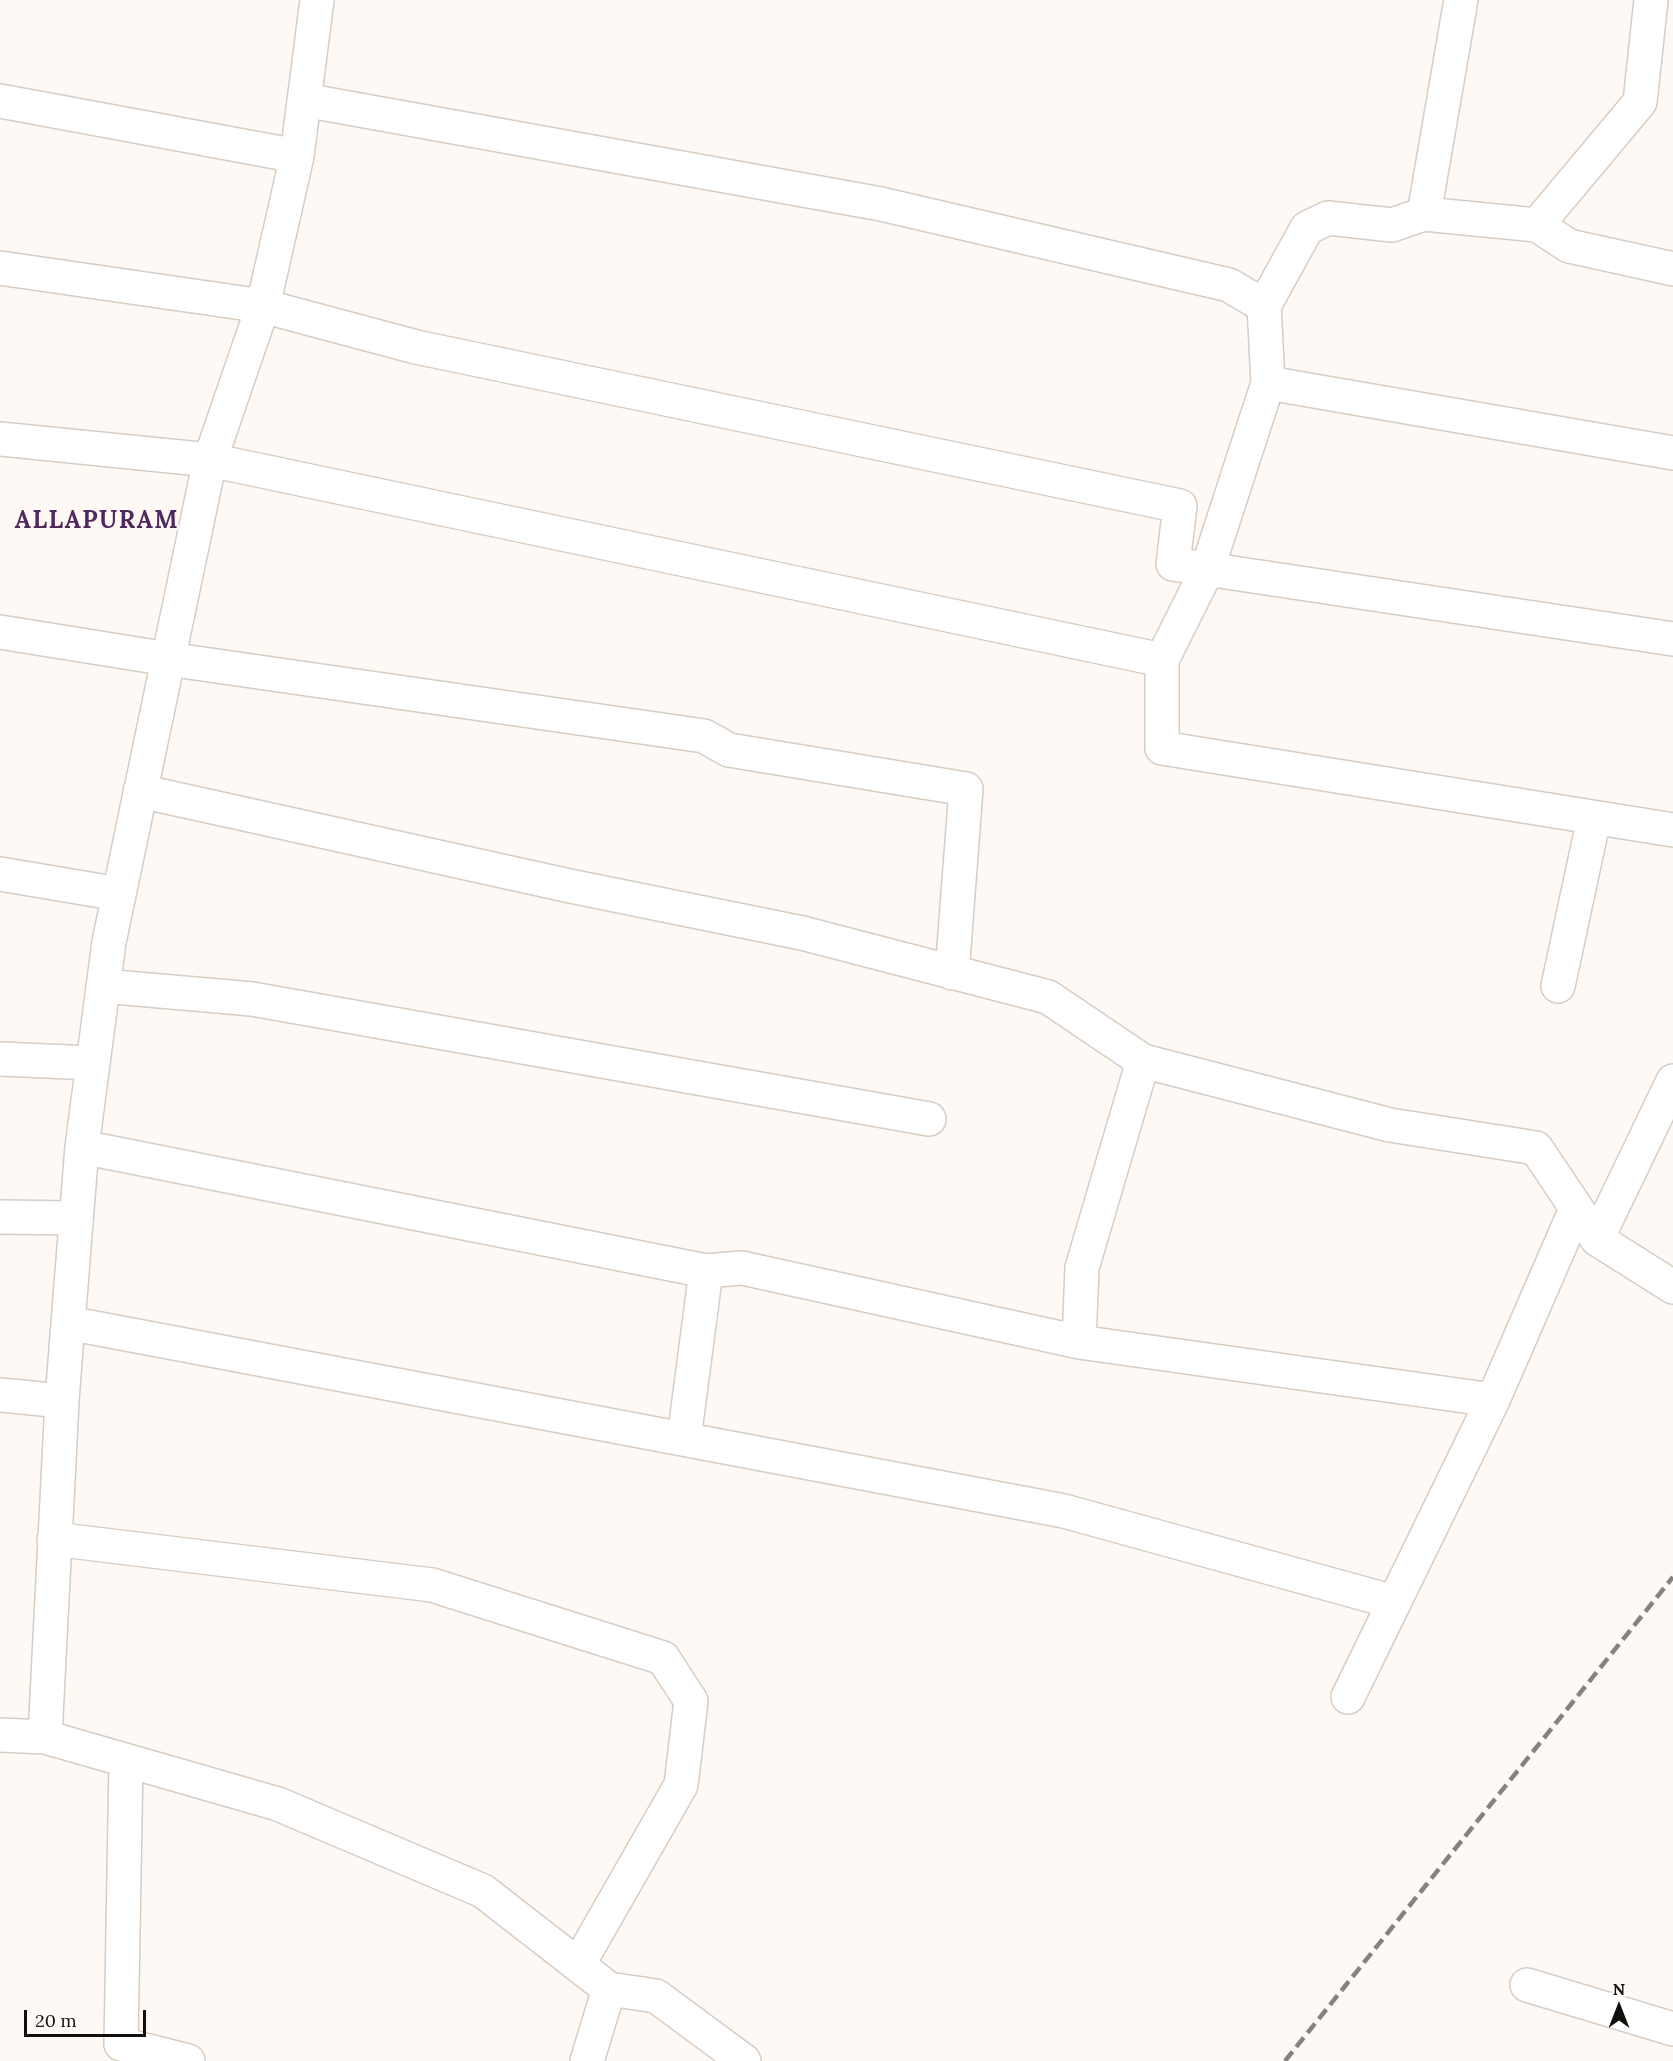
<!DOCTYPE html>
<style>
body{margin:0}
#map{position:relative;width:1673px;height:2061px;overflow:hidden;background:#fef9f4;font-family:Lora,serif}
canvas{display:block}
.north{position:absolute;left:1589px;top:1977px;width:60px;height:60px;-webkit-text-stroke:4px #fef9f4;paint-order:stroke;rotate:0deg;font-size:16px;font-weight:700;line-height:24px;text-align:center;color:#110e0b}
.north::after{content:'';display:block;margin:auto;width:21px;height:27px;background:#110e0b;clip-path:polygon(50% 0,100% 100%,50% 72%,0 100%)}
.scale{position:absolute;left:24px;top:2010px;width:122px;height:27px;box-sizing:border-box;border:3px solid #110e0b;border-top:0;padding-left:8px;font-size:18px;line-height:21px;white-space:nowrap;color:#110e0b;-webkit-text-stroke:4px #fef9f4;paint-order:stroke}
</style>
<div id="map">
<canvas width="1673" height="2061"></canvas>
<div class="north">N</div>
<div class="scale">20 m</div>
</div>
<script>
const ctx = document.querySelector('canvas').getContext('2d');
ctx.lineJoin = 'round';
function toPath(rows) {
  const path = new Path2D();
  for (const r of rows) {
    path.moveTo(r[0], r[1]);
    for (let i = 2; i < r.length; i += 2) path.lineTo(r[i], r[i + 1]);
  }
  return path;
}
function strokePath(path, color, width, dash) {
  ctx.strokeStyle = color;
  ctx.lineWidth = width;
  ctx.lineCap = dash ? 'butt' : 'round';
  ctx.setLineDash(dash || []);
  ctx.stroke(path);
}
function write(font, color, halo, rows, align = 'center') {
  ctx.font = font + ' Lora,serif';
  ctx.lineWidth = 4.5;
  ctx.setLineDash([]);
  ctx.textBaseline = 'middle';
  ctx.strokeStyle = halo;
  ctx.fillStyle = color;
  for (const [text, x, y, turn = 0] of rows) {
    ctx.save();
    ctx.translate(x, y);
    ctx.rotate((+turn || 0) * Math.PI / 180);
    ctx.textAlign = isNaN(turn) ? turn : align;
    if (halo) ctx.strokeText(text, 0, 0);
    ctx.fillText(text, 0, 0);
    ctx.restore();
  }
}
const street = toPath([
 [304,100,881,204,1229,285,1264,306],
 [0,101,297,156],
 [1424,214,1461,0],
 [1537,225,1640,102,1651,0],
 [0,268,263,306,416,347,1180,506,1173,564,1673,639],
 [1673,269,1569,246,1537,225,1424,214,1392,225,1328,218,1307,228,1264,306,1268,383,1207,570,1162,660,1162,748,1673,830],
 [1268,383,1673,453],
 [0,439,210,460,1162,660],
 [0,632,168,659,704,736,729,750,966,789,952,973],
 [140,791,570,886,802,933,1048,997,1143,1061,1390,1125,1536,1148,1597,1239,1673,1287],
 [0,874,119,894],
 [103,986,252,999,929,1119],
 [1558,986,1594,818],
 [0,1059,93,1063],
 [82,1147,706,1271,742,1268,1079,1342,1493,1400],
 [0,1217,76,1218],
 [1597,1239,1673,1081],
 [68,1323,1064,1511,1394,1602],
 [1079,1342,1082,1268,1143,1061],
 [0,1395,62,1401],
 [684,1439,706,1271],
 [54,1539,432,1585,663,1658,691,1701,681,1785,578,1965],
 [1348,1697,1493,1400,1576,1209],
 [0,1735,45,1737,278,1804,483,1891,609,1989,587,2061],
 [45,1737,62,1401,68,1323,82,1147,109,942,210,460,263,306,297,156,317,0],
 [126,1761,121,2044,188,2061],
 [1527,1985,1673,2029],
 [609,1989,656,1996,744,2061]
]);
strokePath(street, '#d6cdc5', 36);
strokePath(street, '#fff', 33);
strokePath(toPath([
 [1285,2061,1673,1577]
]), '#86837f', 4.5, [12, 6]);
ctx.letterSpacing = '1.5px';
write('bold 24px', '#4f285f', '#fef9f4', [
 ["ALLAPURAM",97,521]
]);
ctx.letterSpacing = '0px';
</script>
